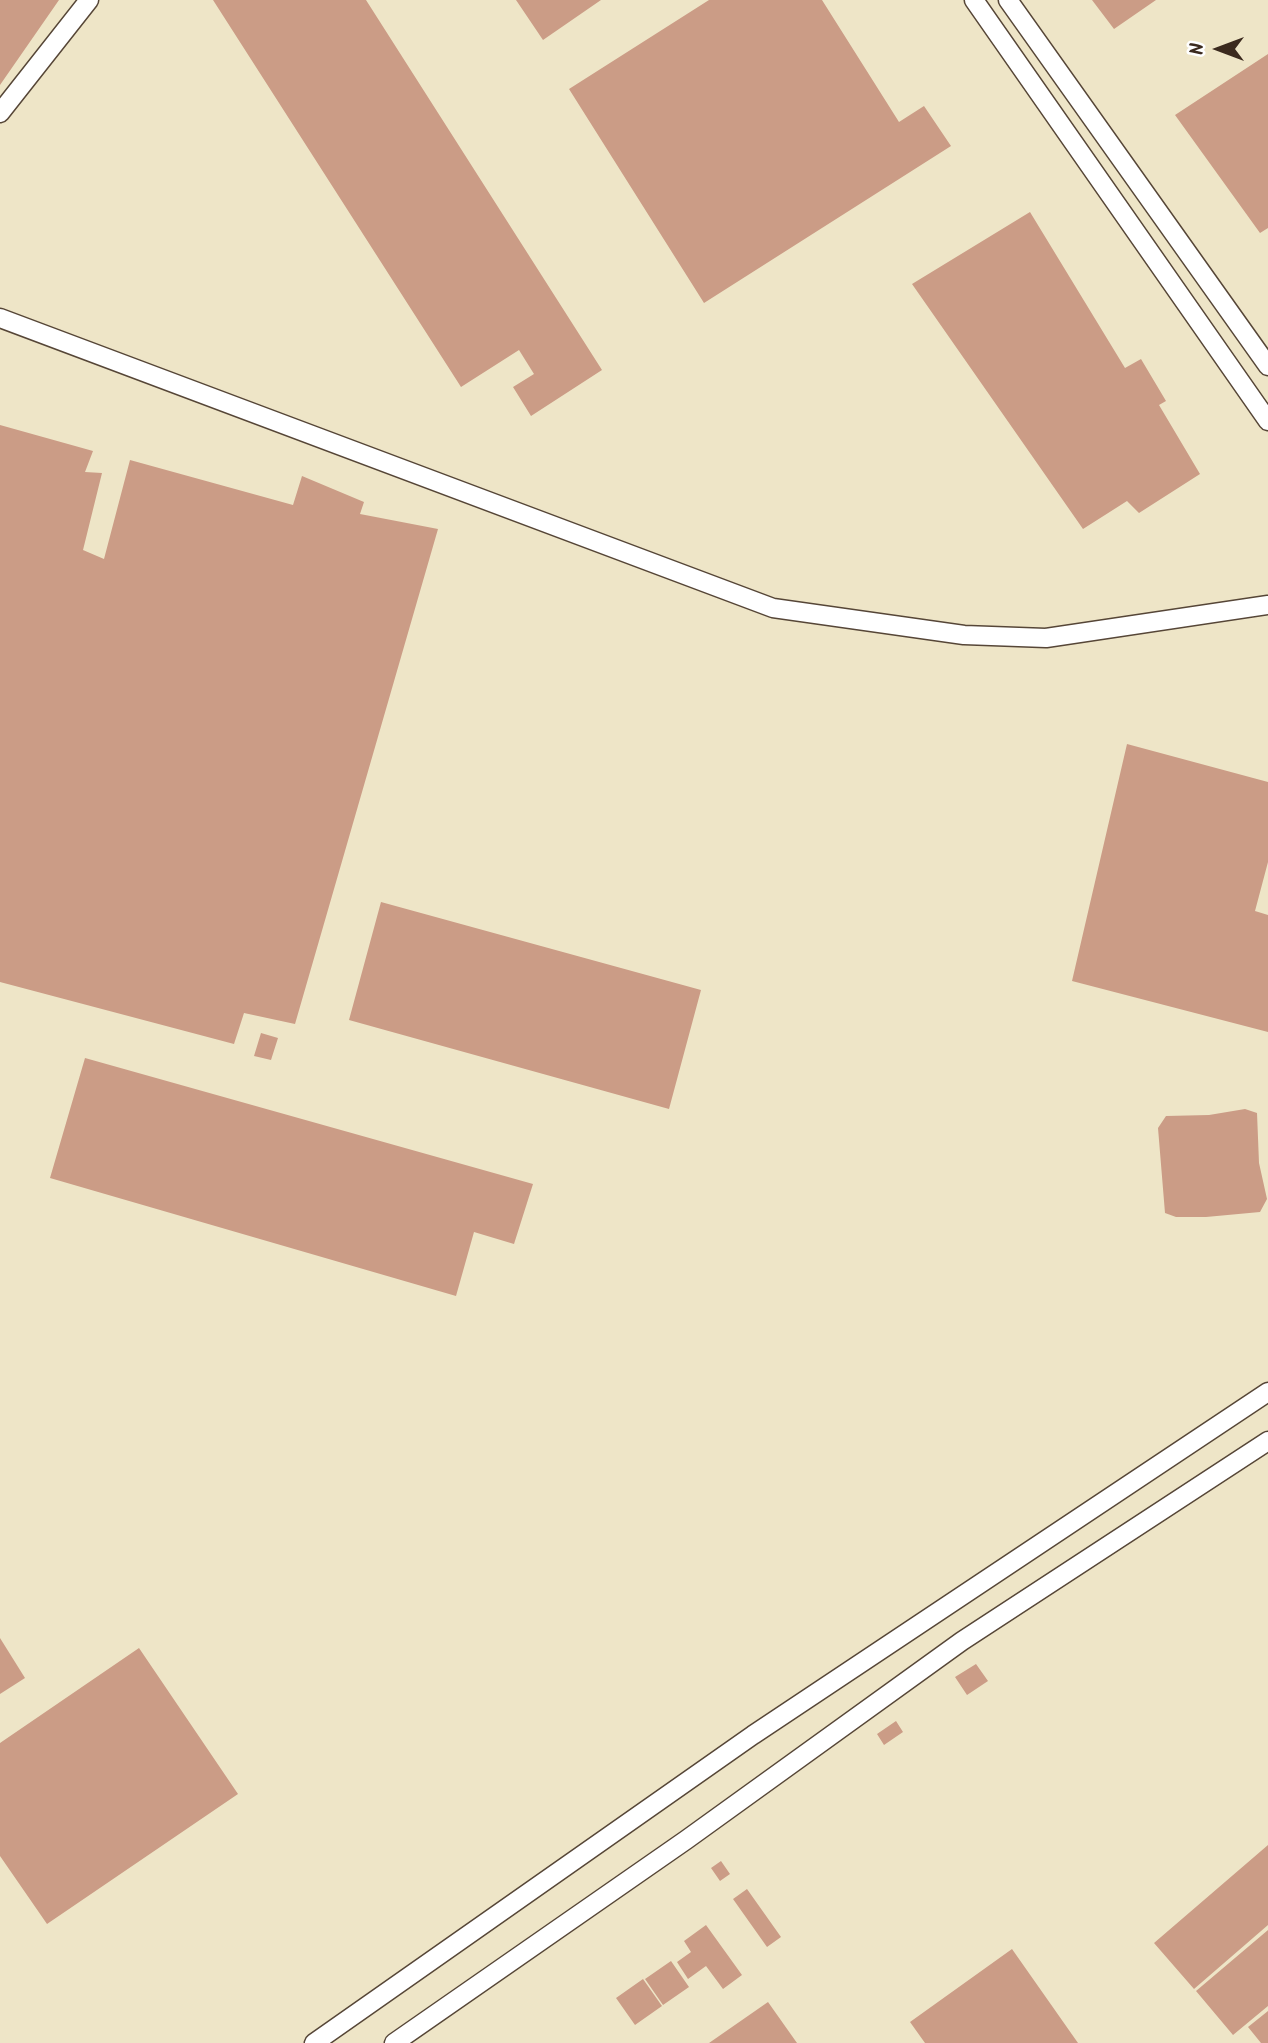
<!DOCTYPE html>
<style>
body{margin:0}
#map{position:relative;width:1268px;height:2043px;overflow:hidden;background:#eee5c7;font-family:Kalam,sans-serif}
canvas{display:block}
.north{position:absolute;left:1184px;top:14px;width:70px;height:70px;-webkit-text-stroke:5px #fff;paint-order:stroke;rotate:270deg;font-size:19px;font-weight:700;line-height:28px;text-align:center;color:#3b2a1e}
.north::after{content:'';display:block;margin:auto;width:24px;height:32px;background:#3b2a1e;clip-path:polygon(50% 0,100% 100%,50% 72%,0 100%)}
</style>
<div id="map">
<canvas width="1268" height="2043"></canvas>
<div class="north">N</div>
</div>
<script>
const ctx = document.querySelector('canvas').getContext('2d');
ctx.lineJoin = 'round';
function fill(path, color) {
  ctx.fillStyle = color;
  ctx.fill(path, 'evenodd');
}
function toPath(rows) {
  const path = new Path2D();
  for (const r of rows) {
    path.moveTo(r[0], r[1]);
    for (let i = 2; i < r.length; i += 2) path.lineTo(r[i], r[i + 1]);
  }
  return path;
}
function strokePath(path, color, width, dash) {
  ctx.strokeStyle = color;
  ctx.lineWidth = width;
  ctx.lineCap = dash ? 'butt' : 'round';
  ctx.setLineDash(dash || []);
  ctx.stroke(path);
}
fill(toPath([
 [0,0,59,0,0,85],
 [213,0,366,0,602,370,531,416,513,387,534,374,519,350,461,387],
 [516,0,601,0,543,40],
 [709,0,822,0,899,122,924,106,951,146,704,303,569,89],
 [1092,0,1156,0,1114,29],
 [1268,54,1268,228,1260,233,1175,115],
 [1030,212,1125,368,1141,359,1166,401,1159,405,1200,474,1139,513,1127,501,1083,529,912,284],
 [0,425,93,451,85,472,102,473,83,550,104,559,130,460,293,505,302,476,364,502,360,514,438,529,295,1024,244,1013,234,1044,0,982],
 [1127,744,1268,782,1268,862,1255,911,1268,915,1268,1032,1072,981],
 [381,902,701,990,669,1109,349,1020],
 [261,1033,278,1038,271,1060,254,1056],
 [85,1058,533,1184,514,1244,474,1232,456,1296,50,1178],
 [1245,1109,1257,1113,1259,1163,1267,1199,1260,1212,1206,1217,1176,1217,1165,1213,1158,1128,1166,1116,1209,1115],
 [0,1638,25,1678,0,1694],
 [139,1648,238,1794,47,1924,0,1856,0,1743],
 [976,1664,988,1681,967,1695,955,1677],
 [896,1721,903,1732,884,1745,877,1734],
 [1268,1845,1268,1925,1194,1989,1154,1943],
 [721,1861,730,1874,720,1881,711,1868],
 [747,1889,781,1937,767,1947,733,1899],
 [706,1925,742,1975,723,1989,706,1966,688,1979,677,1962,691,1952,684,1941],
 [1268,1930,1268,2006,1233,2035,1196,1991],
 [1012,1949,1078,2043,925,2043,910,2022],
 [671,1961,689,1987,663,2005,645,1979],
 [643,1979,662,2006,635,2025,616,1998],
 [768,2002,797,2043,709,2043],
 [1268,2011,1268,2043,1261,2043,1248,2027]
]), '#cb9c86');
const minor = toPath([
 [974,0,1268,421],
 [1008,0,1268,366],
 [0,113,89,0],
 [0,318,773,608,964,635,1046,638,1268,605],
 [314,2043,753,1735,1268,1392],
 [394,2043,686,1840,962,1641,1268,1441]
]);
strokePath(minor, '#564637', 21);
strokePath(minor, '#fff', 18);
</script>
